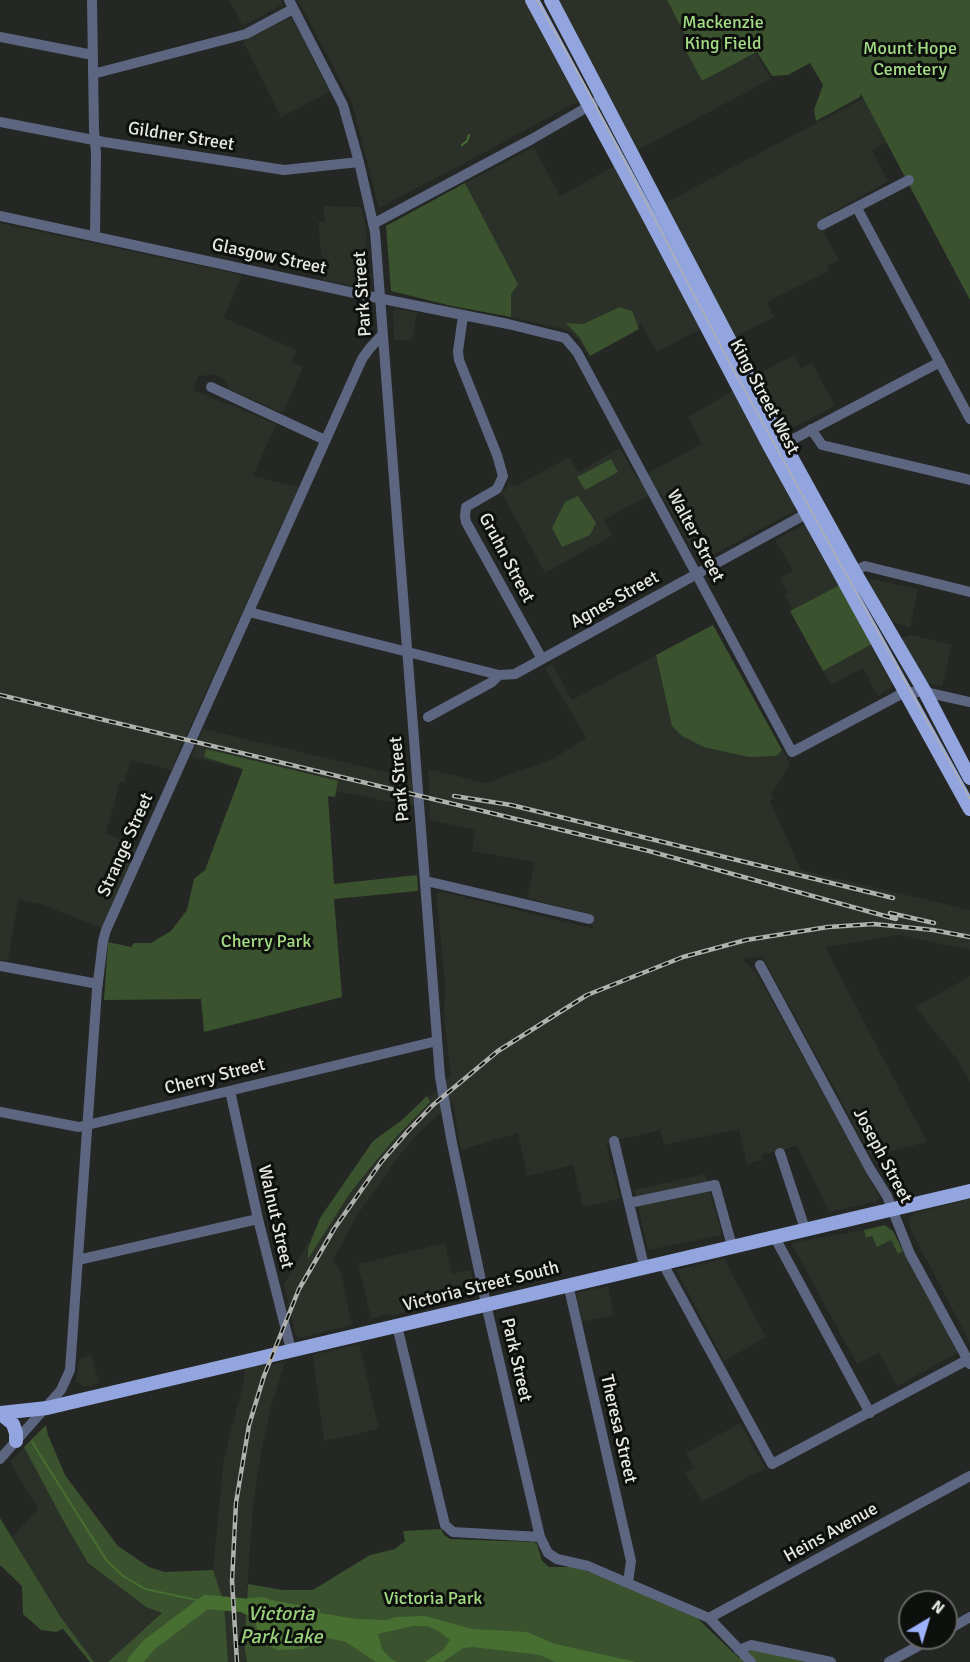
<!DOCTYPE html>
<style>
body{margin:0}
#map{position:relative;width:970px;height:1662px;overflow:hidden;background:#242723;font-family:Signika,sans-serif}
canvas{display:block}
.north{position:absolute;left:898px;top:1590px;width:60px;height:60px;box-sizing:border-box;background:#0e100e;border:2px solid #646664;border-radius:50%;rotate:38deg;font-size:16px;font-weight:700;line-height:24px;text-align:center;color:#e6e8e5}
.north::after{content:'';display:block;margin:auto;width:21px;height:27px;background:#9db4fd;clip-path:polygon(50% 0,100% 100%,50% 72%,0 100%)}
</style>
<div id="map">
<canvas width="970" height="1662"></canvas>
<div class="north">N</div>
</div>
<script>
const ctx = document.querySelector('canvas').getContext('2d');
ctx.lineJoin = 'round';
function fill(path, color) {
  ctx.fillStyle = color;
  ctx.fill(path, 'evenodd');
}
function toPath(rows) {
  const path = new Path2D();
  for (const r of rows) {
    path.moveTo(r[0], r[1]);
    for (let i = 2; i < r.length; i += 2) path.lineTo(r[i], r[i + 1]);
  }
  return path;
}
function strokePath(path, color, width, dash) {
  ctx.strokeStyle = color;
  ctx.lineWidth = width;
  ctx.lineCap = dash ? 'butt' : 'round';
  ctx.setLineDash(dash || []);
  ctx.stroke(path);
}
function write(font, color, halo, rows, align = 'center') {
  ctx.font = font + ' Signika,sans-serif';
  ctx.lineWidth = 6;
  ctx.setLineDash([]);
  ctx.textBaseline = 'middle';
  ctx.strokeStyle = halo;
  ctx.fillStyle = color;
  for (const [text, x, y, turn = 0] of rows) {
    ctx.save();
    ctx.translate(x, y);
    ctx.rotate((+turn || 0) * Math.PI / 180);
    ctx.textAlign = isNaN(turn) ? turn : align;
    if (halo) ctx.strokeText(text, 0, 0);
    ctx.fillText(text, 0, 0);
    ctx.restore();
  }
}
fill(toPath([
 [229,0,281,0,283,4,243,26],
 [298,0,531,0,581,100,459,166,379,208,352,103],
 [558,0,667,0,690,46,685,49,702,81,756,53,771,79,636,151],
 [291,17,330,92,281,117,243,41],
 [864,98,887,142,872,150,888,181,828,215,833,225,823,231,839,260,827,267,829,271,767,302,774,317,733,338,663,204],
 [534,147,560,196,616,165,704,327,657,352,641,324,586,352,578,339,567,330,511,317,511,295,518,284,465,183],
 [323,206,361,207,367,232,365,251,366,278,361,284,354,286,324,280,318,222,325,222],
 [0,223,242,275,224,318,296,350,292,362,303,367,283,413,229,389,223,378,212,374,204,376,199,375,193,390,276,424,253,476,299,487,179,751,172,770,131,760,124,782,120,782,106,833,138,848,101,928,41,904,18,900,8,961,0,960],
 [395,309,417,312,412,340,394,340,393,311],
 [794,355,801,368,812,363,835,406,784,432,753,377],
 [734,390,796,505,793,512,699,562,659,490,604,520,613,535,545,573,502,493,510,484,515,486,570,457,578,472,620,448,637,479,702,444,688,417],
 [803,525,808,525,893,681,891,688,878,696,863,668,831,685,790,611,793,610,785,595,788,593,780,578,793,571,775,540],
 [871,579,918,589,910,628,891,622,869,583],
 [713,625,790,764,771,795,775,799,770,801,801,870,970,910,970,950,900,935,825,947,927,1142,871,1156,762,956,742,959,757,974,790,1033,880,1197,877,1201,829,1212,797,1145,781,1151,762,1154,762,1160,747,1164,739,1129,664,1145,660,1130,606,1143,620,1198,583,1207,573,1165,527,1176,518,1133,461,1150,453,1102,420,1131,400,1155,356,1217,333,1260,340,1269,352,1325,299,1338,296,1336,284,1284,307,1244,346,1180,369,1150,416,1110,451,1075,444,1016,445,982,436,894,443,892,594,929,589,919,590,914,527,898,535,862,472,851,475,830,430,820,428,769,486,783,553,759,586,738,545,668,552,663,572,700],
 [911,635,952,645,942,687,928,683,901,638],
 [203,729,411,778,414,806,328,790,191,757],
 [970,976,970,1082,958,1061,916,1007],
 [705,1174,722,1235,648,1250,634,1190],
 [970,1199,970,1343,910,1228,909,1221,910,1217,914,1213],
 [864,1230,866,1238,871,1236,891,1240,898,1254,903,1251,957,1351,956,1354,897,1386,879,1353,857,1364,791,1243],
 [445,1243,452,1274,471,1270,475,1290,474,1293,394,1315,384,1315,371,1319,358,1264],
 [724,1259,766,1337,724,1361,676,1270],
 [608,1286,614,1315,582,1322,576,1293],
 [359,1344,379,1429,324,1441,313,1355],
 [91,1355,99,1384,84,1387,76,1381,79,1359],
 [285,1362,271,1406,261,1453,253,1506,245,1619,244,1644,247,1662,228,1662,224,1603,213,1570,223,1466,229,1437,244,1383,245,1368,258,1364,269,1366],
 [740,1423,765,1468,702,1502,685,1473,694,1468,686,1453],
 [24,1447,65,1524,88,1563,146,1607,162,1613,108,1662,94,1662,60,1616,12,1537,38,1509,10,1462]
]), '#2b3128');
fill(toPath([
 [667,0,970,0,970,300,861,94,860,97,816,121,814,110,823,85,810,63,788,75,772,76,757,52,702,81,685,49,690,45],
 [465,183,518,284,511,295,511,317,452,306,391,291,386,226],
 [620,307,632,311,639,329,590,356,580,338,566,323,583,324],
 [611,459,618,472,585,490,577,477],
 [578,496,596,523,590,535,562,547,552,528,565,502],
 [840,585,872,644,823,671,790,611],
 [713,625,782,750,776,756,749,757,704,747,682,736,672,726,656,655],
 [206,749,338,781,335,797,328,796,334,884,417,875,418,891,334,899,342,997,204,1032,201,999,104,1000,108,942,131,947,134,943,151,943,171,931,187,910,194,879,205,870,243,769,204,757],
 [427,1096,430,1102,396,1137,370,1168,350,1193,308,1259,308,1249,320,1218,373,1141,402,1120],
 [885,1225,893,1231,903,1251,898,1254,891,1240,877,1247,872,1236,866,1238,864,1230],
 [46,1425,48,1435,65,1475,118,1546,149,1567,165,1572,213,1570,224,1603,228,1662,108,1662,162,1613,146,1607,88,1563,65,1524,24,1447],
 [0,1518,60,1616,94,1662,90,1662,63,1629,56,1632,41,1630,23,1614,22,1586,0,1565],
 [441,1529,444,1535,450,1539,534,1542,537,1544,542,1561,549,1567,572,1567,596,1574,697,1618,739,1658,753,1649,811,1662,247,1662,244,1644,248,1584,283,1590,313,1590,370,1555,395,1549,405,1541,403,1531]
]), '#3b522f');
fill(toPath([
 [262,1597,271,1600,320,1609,320,1613,356,1619,387,1620,396,1617,425,1616,472,1629,527,1632,555,1644,636,1662,555,1662,540,1655,473,1647,463,1648,443,1662,425,1662,443,1650,450,1640,440,1632,428,1626,413,1626,378,1634,382,1649,391,1659,397,1662,376,1662,346,1642,324,1637,314,1636,312,1645,303,1649,278,1650,268,1646,259,1639,255,1619,241,1612,241,1599]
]), '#486f32');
strokePath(toPath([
 [462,145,467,141,469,135],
 [32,1442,107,1561,123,1576,145,1589,206,1602]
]), '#486f32', 2);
strokePath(toPath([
 [134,1662,150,1644,206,1602,241,1605]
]), '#486f32', 14);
strokePath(toPath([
 [92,0,94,130,96,153,95,236],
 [289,0,343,105,359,162,375,232,440,1077,452,1143,486,1304,540,1537,548,1553,557,1559,588,1566,709,1618,751,1662],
 [0,37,93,55],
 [93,74,246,34,293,9],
 [0,122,104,142,284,170,359,162],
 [857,208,970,419],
 [0,216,368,296,508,324,565,338,577,352,792,752,905,692,925,692,970,702],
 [373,224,532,139,603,98],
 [822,225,909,180],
 [463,316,458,351,459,360,497,455,503,476,497,489,466,507,465,516,466,522,542,659],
 [211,387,325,440],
 [811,429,822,445,970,480],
 [784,444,940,362],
 [854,571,865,566,970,592],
 [249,612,499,675,515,674,813,510],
 [428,717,492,682,499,675],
 [426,881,589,919],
 [760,965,870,1169,887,1196,910,1254,970,1364],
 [0,966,98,984],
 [230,1091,258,1219,291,1350],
 [0,1112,79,1127,437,1041],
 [614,1141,644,1266],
 [780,1153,805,1229],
 [629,1203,715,1185,732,1246],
 [774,1236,870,1413],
 [78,1260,258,1219],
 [662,1262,772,1464,967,1360],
 [568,1284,631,1561,628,1582],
 [397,1326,445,1525,453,1532,540,1537],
 [0,1459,61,1390,70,1370,97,990,103,941,106,930,362,359,370,348,382,335],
 [709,1618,970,1476],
 [946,1631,970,1617],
 [739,1650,751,1645,831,1662],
 [889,1662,933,1638]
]), '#5d6681', 10);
strokePath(toPath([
 [532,0,649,217,770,447,970,809],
 [551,0,784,444,854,571,925,692,970,778],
 [0,1413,47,1408,970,1191],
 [0,1413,13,1424,16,1433,16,1441]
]), '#93a5de', 14);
strokePath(toPath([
 [537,0,589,93,727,358,970,799]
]), '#afb1ae', 1.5);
const rail = toPath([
 [0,695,649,851,896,919],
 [454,796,511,805,893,898],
 [890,913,934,923],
 [237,1662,232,1581,236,1503,249,1425,264,1376,299,1289,334,1229,381,1162,408,1131,433,1105,498,1051,587,995,683,957,746,940,828,927,874,924,933,930,970,937]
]);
strokePath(rail, '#afb1ae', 4.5);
strokePath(rail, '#0e100e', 2, [7]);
write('18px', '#a4dc85', '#0e100e', [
 ["Mackenzie",723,23],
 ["King Field",723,44],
 ["Mount Hope",910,49],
 ["Cemetery",910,70],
 ["Cherry Park",266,942],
 ["Victoria Park",433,1599]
]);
write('18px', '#e6e8e5', '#0e100e', [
 ["Gildner Street",181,137,9],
 ["Glasgow Street",269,257,12],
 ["Park Street",363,294,-94],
 ["King Street West",764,397,62],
 ["Walter Street",695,536,62],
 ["Gruhn Street",506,558,62],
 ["Agnes Street",615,600,-29],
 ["Park Street",400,779,-95],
 ["Strange Street",126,845,-66],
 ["Cherry Street",215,1077,-14],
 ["Joseph Street",882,1156,62],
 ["Walnut Street",275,1217,77],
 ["Victoria Street South",481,1287,-14],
 ["Park Street",516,1360,77],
 ["Theresa Street",618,1429,77],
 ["Heins Avenue",831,1533,-29]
]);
write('italic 20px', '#99d17a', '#0e100e', [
 ["Victoria",281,1615],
 ["Park Lake",281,1638]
]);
</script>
